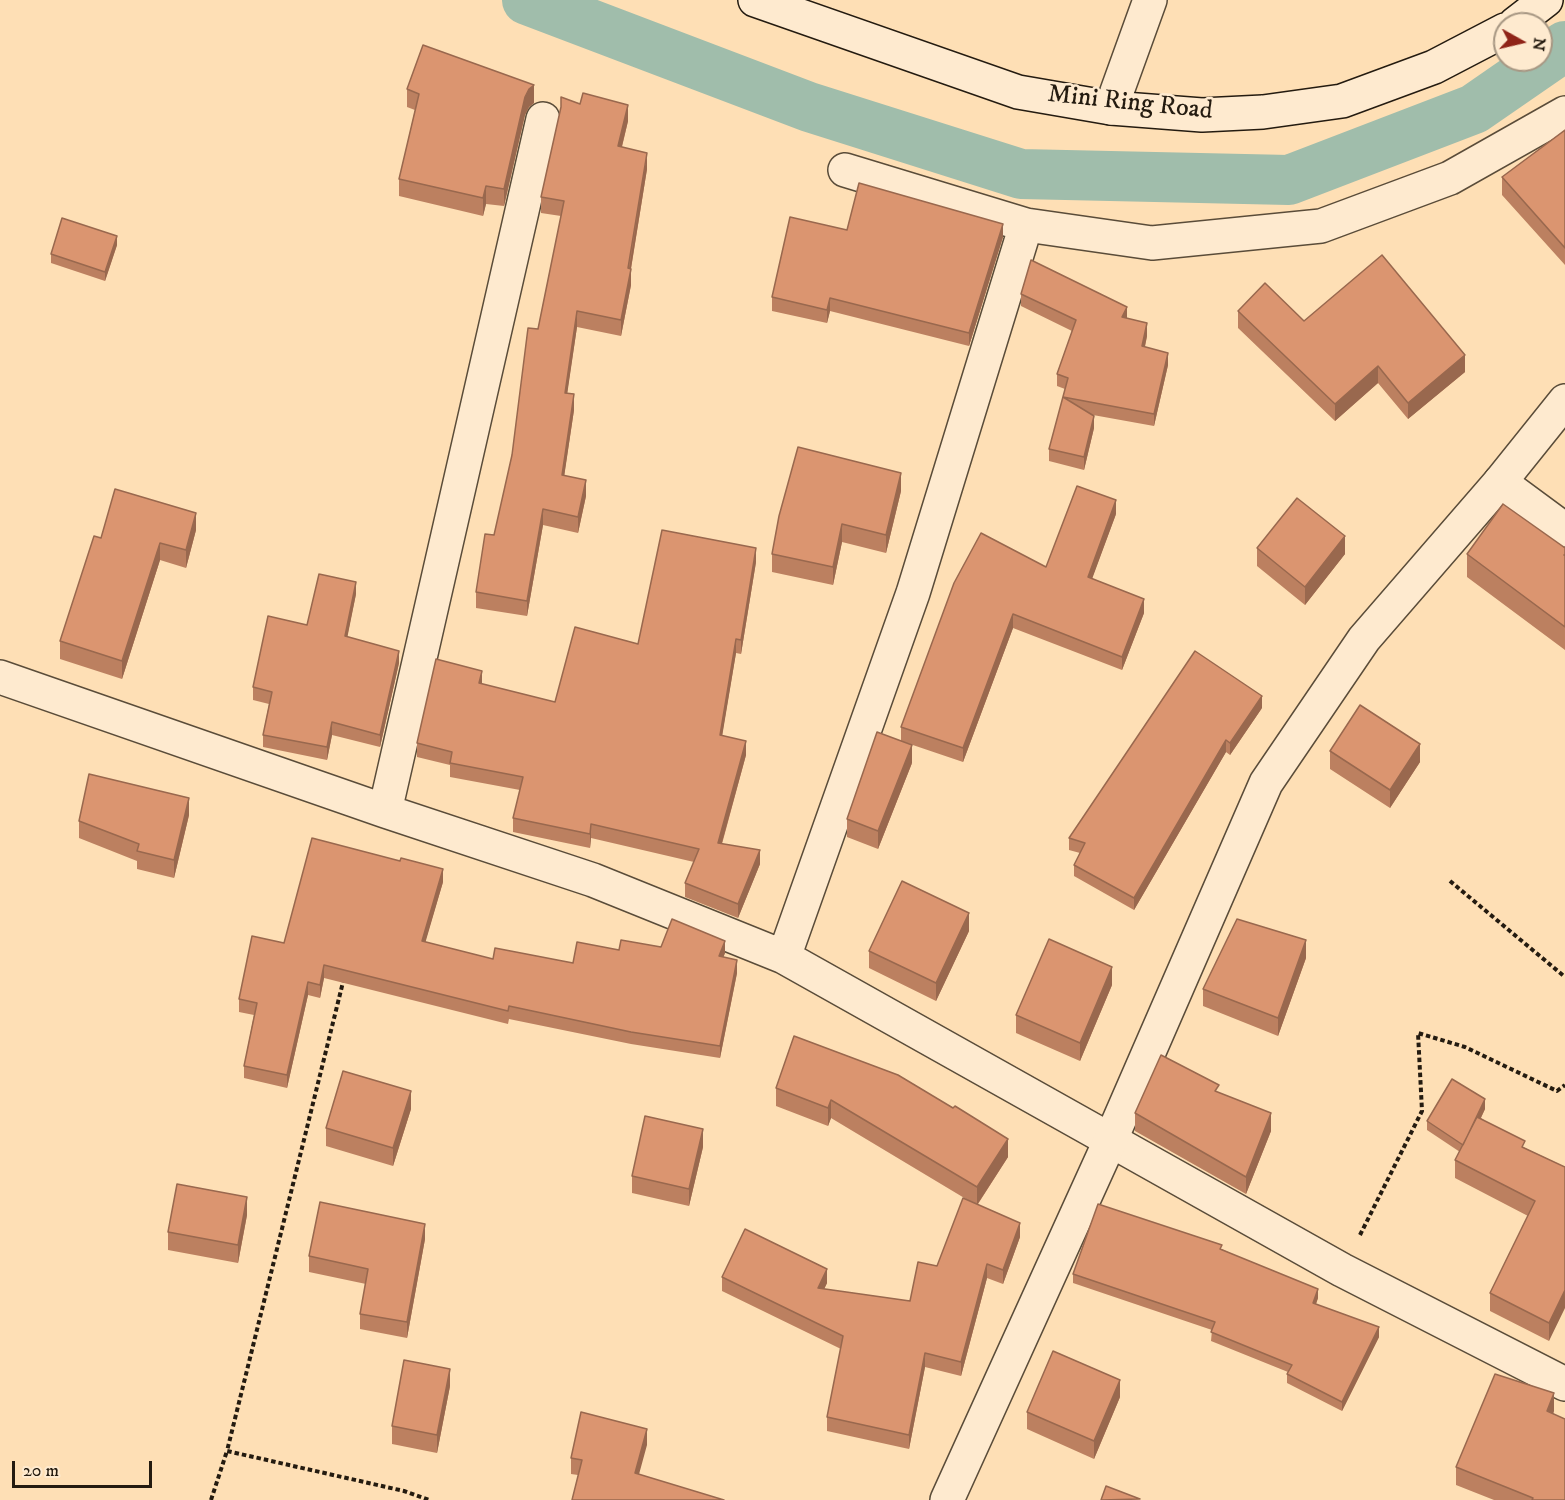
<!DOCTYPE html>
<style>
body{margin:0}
#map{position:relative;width:1565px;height:1500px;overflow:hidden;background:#fedfb5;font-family:"IM FELL DW Pica",serif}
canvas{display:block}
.north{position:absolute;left:1493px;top:12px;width:60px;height:60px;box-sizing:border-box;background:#feeacf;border:2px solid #a79783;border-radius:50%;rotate:98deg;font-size:16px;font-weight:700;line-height:24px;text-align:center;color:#241b10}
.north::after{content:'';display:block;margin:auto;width:21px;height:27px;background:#8f2418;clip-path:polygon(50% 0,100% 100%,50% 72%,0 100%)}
.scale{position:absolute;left:12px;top:1461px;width:140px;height:27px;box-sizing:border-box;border:3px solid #241b10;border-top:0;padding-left:8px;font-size:18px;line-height:21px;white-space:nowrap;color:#241b10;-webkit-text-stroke:4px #feeacf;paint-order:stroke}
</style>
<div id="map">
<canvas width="1565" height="1500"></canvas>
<div class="north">N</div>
<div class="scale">20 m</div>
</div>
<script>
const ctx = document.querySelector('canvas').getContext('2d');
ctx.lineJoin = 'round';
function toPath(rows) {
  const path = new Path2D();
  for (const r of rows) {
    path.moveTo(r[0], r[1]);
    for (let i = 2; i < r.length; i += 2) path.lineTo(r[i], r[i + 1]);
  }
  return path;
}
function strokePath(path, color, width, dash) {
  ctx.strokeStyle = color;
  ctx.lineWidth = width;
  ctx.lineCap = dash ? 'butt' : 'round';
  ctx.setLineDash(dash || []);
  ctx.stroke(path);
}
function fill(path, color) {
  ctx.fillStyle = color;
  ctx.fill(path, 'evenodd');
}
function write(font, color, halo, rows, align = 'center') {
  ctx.font = font + ' "IM FELL DW Pica",serif';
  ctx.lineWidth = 5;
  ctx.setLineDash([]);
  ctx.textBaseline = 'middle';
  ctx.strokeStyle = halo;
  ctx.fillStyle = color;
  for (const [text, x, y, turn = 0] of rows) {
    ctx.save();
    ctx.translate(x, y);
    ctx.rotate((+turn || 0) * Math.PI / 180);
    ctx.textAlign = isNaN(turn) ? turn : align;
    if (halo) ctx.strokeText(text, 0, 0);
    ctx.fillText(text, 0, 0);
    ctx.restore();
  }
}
strokePath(toPath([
 [527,0,809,107,1021,174,1289,180,1474,109,1565,46]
]), '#a0bdab', 50);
const minor = toPath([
 [1111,108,1150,0],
 [1026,225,1152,243,1321,226,1450,178,1565,113],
 [1500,482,1565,530],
 [0,677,385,811,593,880,784,957,1342,1270,1565,1384],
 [385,811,543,119],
 [784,957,913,593,1026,225,845,170]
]);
const tertiary = toPath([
 [947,1500,1111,1139,1266,783,1364,639,1500,482,1565,401]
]);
const secondary = toPath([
 [755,0,1018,92,1111,108,1202,115,1263,112,1342,101,1434,67,1505,30],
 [1515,24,1546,0]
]);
strokePath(minor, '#5a4c39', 36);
strokePath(tertiary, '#5a4c39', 36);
strokePath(secondary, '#241b10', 36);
strokePath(toPath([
 [1450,881,1565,977],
 [344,978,227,1451,404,1491,429,1500],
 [1360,1235,1422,1111,1418,1033,1465,1047,1557,1091,1565,1085],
 [211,1500,227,1451]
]), '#241b10', 4, [4.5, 3]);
strokePath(minor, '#feeacf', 33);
strokePath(tertiary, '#feeacf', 33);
strokePath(secondary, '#feeacf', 33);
fill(toPath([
 [407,89,534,103,529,107,525,115,504,206,486,204,483,216,399,196,399,179,415,110,407,107],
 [561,97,628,121,622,147,647,169,631,269,631,285,621,336,577,327,567,393,574,410,564,476,586,496,578,533,543,525,527,616,476,608,476,592,494,535,512,455,561,216,541,213,541,197,561,110],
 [1565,130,1565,265,1502,195,1502,177],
 [847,230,1003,237,969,346,830,311,827,323,772,311,772,297],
 [117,245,105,281,51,263,51,254],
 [1021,294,1127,318,1147,336,1145,347,1168,365,1154,426,1093,415,1094,428,1084,470,1049,461,1049,449,1065,389,1057,386,1057,374,1072,331,1021,306],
 [1238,311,1304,321,1465,372,1408,419,1378,383,1335,421,1238,328],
 [901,491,886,553,842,542,833,585,772,572,772,554],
 [1116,514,1092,578,1144,613,1122,670,1013,628,963,762,901,741,901,727,1046,567],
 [196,530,186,568,160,560,122,679,60,659,60,641,101,538],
 [1257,548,1345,554,1305,605,1257,566],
 [1565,548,1565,650,1467,577,1467,554],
 [756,562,741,654,736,653,722,735,746,755,722,844,760,864,738,918,685,897,685,883,694,862,591,838,590,848,513,832,513,818,520,790,450,777,450,765,417,757,417,743,482,684,555,702],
 [356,594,347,637,399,663,380,747,332,735,327,760,263,747,263,735,269,704,253,700,253,687,307,625],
 [1262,708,1230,755,1226,752,1134,910,1074,876,1074,865,1080,853,1069,850,1069,838],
 [1330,751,1420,762,1390,808,1330,769],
 [912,763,878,849,847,837,847,819],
 [189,815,174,878,137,869,137,861,79,838,79,821],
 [443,882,425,942,493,959,573,963,619,950,661,947,725,953,723,957,737,973,720,1058,631,1044,509,1019,508,1024,324,978,320,998,308,995,287,1088,244,1078,244,1066,254,1015,239,1012,239,999,284,943],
 [969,931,936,1001,869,968,869,951],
 [1306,958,1278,1036,1203,1006,1203,989],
 [1112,985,1080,1061,1016,1033,1016,1015],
 [794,1036,1008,1157,978,1204,1020,1237,1003,1284,987,1278,961,1376,925,1367,909,1449,827,1431,827,1417,841,1349,722,1291,722,1277,827,1283,824,1289,910,1301,937,1266,971,1202,831,1118,828,1126,776,1106,776,1088],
 [1219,1093,1271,1131,1246,1194,1135,1131,1135,1113],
 [411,1109,393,1166,326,1146,326,1128],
 [1485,1109,1481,1118,1525,1148,1565,1167,1549,1341,1490,1311,1490,1293,1528,1216,1455,1178,1455,1160,1460,1152,1427,1130,1427,1121],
 [703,1147,689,1206,632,1193,632,1176],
 [247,1215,238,1263,168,1250,168,1232],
 [425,1239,407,1338,360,1329,360,1314,366,1284,309,1272,309,1256],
 [1222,1249,1318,1298,1316,1304,1379,1337,1342,1411,1287,1383,1287,1374,1288,1372,1211,1341,1212,1330,1073,1283,1073,1274],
 [450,1386,437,1453,392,1444,392,1426],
 [1120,1397,1094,1459,1027,1429,1027,1412],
 [1554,1411,1553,1414,1565,1500,1494,1500,1456,1485,1456,1467],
 [647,1445,578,1475,571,1474,571,1458]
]), '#bc8060');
fill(toPath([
 [534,85,534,103,529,107,525,115,504,206,504,189,525,97,529,89],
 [628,105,628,121,618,162,618,146],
 [647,153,647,169,630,274,631,269,631,285,621,336,621,320],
 [486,186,486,204,483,216,483,198],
 [1003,224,1003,237,969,346,969,333],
 [117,236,117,245,105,281,105,272],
 [830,298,830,311,827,323,827,310],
 [1127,307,1127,320,1122,317],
 [577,311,577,327,565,409,565,393],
 [1147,323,1147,336,1142,359,1142,346],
 [1168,353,1168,365,1154,426,1154,414],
 [1465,355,1465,372,1408,419,1408,403],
 [1378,366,1378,383,1335,421,1335,404],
 [574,394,574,410,562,491,562,475],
 [1094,416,1094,428,1084,470,1084,457],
 [901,473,901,491,886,553,886,535],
 [586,480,586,496,578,533,578,517],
 [1116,500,1116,514,1088,590,1088,577],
 [543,509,543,525,527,616,527,601],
 [196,513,196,530,186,568,186,550],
 [842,524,842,542,833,585,833,567],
 [1345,536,1345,554,1305,605,1305,587],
 [160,543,160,560,122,679,122,661],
 [756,548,756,562,741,654,741,640],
 [356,582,356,594,345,649,345,636],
 [1144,599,1144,613,1122,670,1122,657],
 [1013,614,1013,628,963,762,963,748],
 [736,639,736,653,720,749,720,735],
 [399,651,399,663,380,747,380,735],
 [482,671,482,685,479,683],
 [1262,696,1262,708,1230,755,1230,743],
 [332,722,332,735,327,760,327,747],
 [1226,740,1226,752,1134,910,1134,898],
 [746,741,746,755,718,857,718,843],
 [1420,744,1420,762,1390,808,1390,790],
 [912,745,912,763,878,849,878,831],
 [189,798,189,815,174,878,174,860],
 [591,824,591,838,590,848,590,834],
 [760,850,760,864,738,918,738,904],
 [443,869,443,882,422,954,422,941],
 [969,913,969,931,936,1001,936,983],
 [1306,940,1306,958,1278,1036,1278,1018],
 [725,941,725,953,719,969,719,956],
 [737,960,737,973,720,1058,720,1046],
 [324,965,324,978,320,998,320,985],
 [1112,967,1112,985,1080,1061,1080,1043],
 [308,982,308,995,287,1088,287,1075],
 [411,1091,411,1109,393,1166,393,1148],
 [1485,1099,1485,1109,1463,1154,1463,1145],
 [831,1100,831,1118,828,1126,828,1108],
 [1271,1113,1271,1131,1246,1194,1246,1177],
 [703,1129,703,1147,689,1206,689,1189],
 [1008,1139,1008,1157,977,1205,977,1187],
 [247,1197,247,1215,238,1263,238,1245],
 [1020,1223,1020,1237,1003,1284,1003,1270],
 [425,1224,425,1239,407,1338,407,1322],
 [987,1264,987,1278,961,1376,961,1362],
 [827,1269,827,1283,818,1302,818,1288],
 [1318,1289,1318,1298,1313,1312,1313,1303],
 [1565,1290,1565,1308,1549,1341,1549,1323],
 [1379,1327,1379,1337,1342,1411,1342,1402],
 [925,1353,925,1367,909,1449,909,1435],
 [450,1369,450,1386,437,1453,437,1435],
 [1120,1380,1120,1397,1094,1459,1094,1441],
 [1554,1393,1554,1411,1547,1429,1547,1411],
 [647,1429,647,1445,635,1489,635,1473]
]), '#99684e');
const building = toPath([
 [423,45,534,85,529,89,525,97,504,189,486,186,483,198,399,179,419,94,407,89,423,45],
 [583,93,628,105,618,146,647,153,628,268,631,269,621,320,577,311,565,393,574,394,562,475,586,480,578,517,543,509,527,601,476,592,485,534,494,535,512,455,528,328,538,329,564,201,541,197,561,107,561,97,580,104,583,93],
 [1565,130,1565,248,1502,177,1565,130],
 [859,183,1003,224,969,333,830,298,827,310,772,297,790,217,847,230,859,183],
 [62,218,117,236,105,272,51,254,62,218],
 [1382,255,1465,355,1408,403,1378,366,1335,404,1238,311,1265,283,1304,321,1382,255],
 [1031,260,1127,307,1122,317,1147,323,1142,346,1168,353,1154,414,1063,397,1094,416,1084,457,1049,449,1068,378,1057,374,1076,320,1021,294,1031,260],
 [798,447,901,473,886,535,842,524,833,567,772,554,779,516,798,447],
 [1077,486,1116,500,1088,577,1144,599,1122,657,1013,614,963,748,901,727,954,583,981,533,1046,567,1077,486],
 [115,489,196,513,186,550,160,543,122,661,60,641,94,536,101,538,115,489],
 [1297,498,1345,536,1305,587,1257,548,1297,498],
 [1503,504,1565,548,1565,554,1564,555,1565,556,1565,627,1467,554,1503,504],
 [662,530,756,548,741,640,736,639,720,735,746,741,718,843,760,850,738,904,685,883,699,849,591,824,590,834,513,818,523,777,450,763,452,752,417,743,436,659,482,671,479,683,555,702,575,627,638,644,662,530],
 [319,574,356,582,345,636,399,651,380,735,332,722,327,747,263,735,272,692,253,687,268,616,307,625,319,574],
 [1195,651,1262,696,1230,743,1226,740,1134,898,1074,865,1085,843,1069,838,1195,651],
 [1360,705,1420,744,1390,790,1330,751,1360,705],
 [877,732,912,745,878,831,847,819,877,732],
 [89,774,189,798,174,860,137,851,139,844,79,821,89,774],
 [312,838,400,861,401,858,443,869,422,941,493,959,495,948,573,963,577,942,619,950,621,940,661,947,672,919,725,941,719,956,737,960,720,1046,631,1032,509,1006,508,1011,324,965,320,985,308,982,287,1075,244,1066,257,1003,239,999,252,936,284,943,312,838],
 [902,881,969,913,936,983,869,951,902,881],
 [1237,919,1306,940,1278,1018,1203,989,1237,919],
 [1049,939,1112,967,1080,1043,1016,1015,1049,939],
 [794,1036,898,1075,953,1108,955,1106,1008,1139,977,1187,831,1100,828,1108,776,1088,794,1036],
 [1161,1055,1219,1085,1215,1091,1271,1113,1246,1177,1135,1113,1161,1055],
 [343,1071,411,1091,393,1148,326,1128,343,1071],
 [1452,1079,1485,1099,1463,1145,1427,1121,1452,1079],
 [645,1116,703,1129,689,1189,632,1176,645,1116],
 [1477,1117,1525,1141,1522,1147,1565,1167,1565,1290,1549,1323,1490,1293,1535,1201,1455,1160,1477,1117],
 [177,1184,247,1197,238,1245,168,1232,177,1184],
 [963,1198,1020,1223,1003,1270,987,1264,961,1362,925,1353,909,1435,827,1417,843,1336,722,1277,745,1229,827,1269,818,1288,910,1301,918,1262,937,1266,963,1198],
 [320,1202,425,1224,407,1322,360,1314,368,1269,309,1256,320,1202],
 [1098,1204,1222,1245,1220,1249,1318,1289,1313,1303,1379,1327,1342,1402,1287,1374,1292,1365,1211,1332,1215,1322,1073,1274,1098,1204],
 [1053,1351,1120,1380,1094,1441,1027,1412,1053,1351],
 [404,1360,450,1369,437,1435,392,1426,404,1360],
 [1495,1374,1554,1393,1547,1411,1565,1419,1565,1500,1532,1500,1533,1498,1456,1467,1495,1374],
 [581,1412,647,1429,635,1473,724,1500,572,1500,582,1460,571,1458,581,1412],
 [1106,1486,1140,1499,1101,1500,1106,1486]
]);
fill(building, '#db9570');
strokePath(building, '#99684e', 1.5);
write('26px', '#241b10', '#feeacf', [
 ["Mini Ring Road",1130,104,6]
]);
</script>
